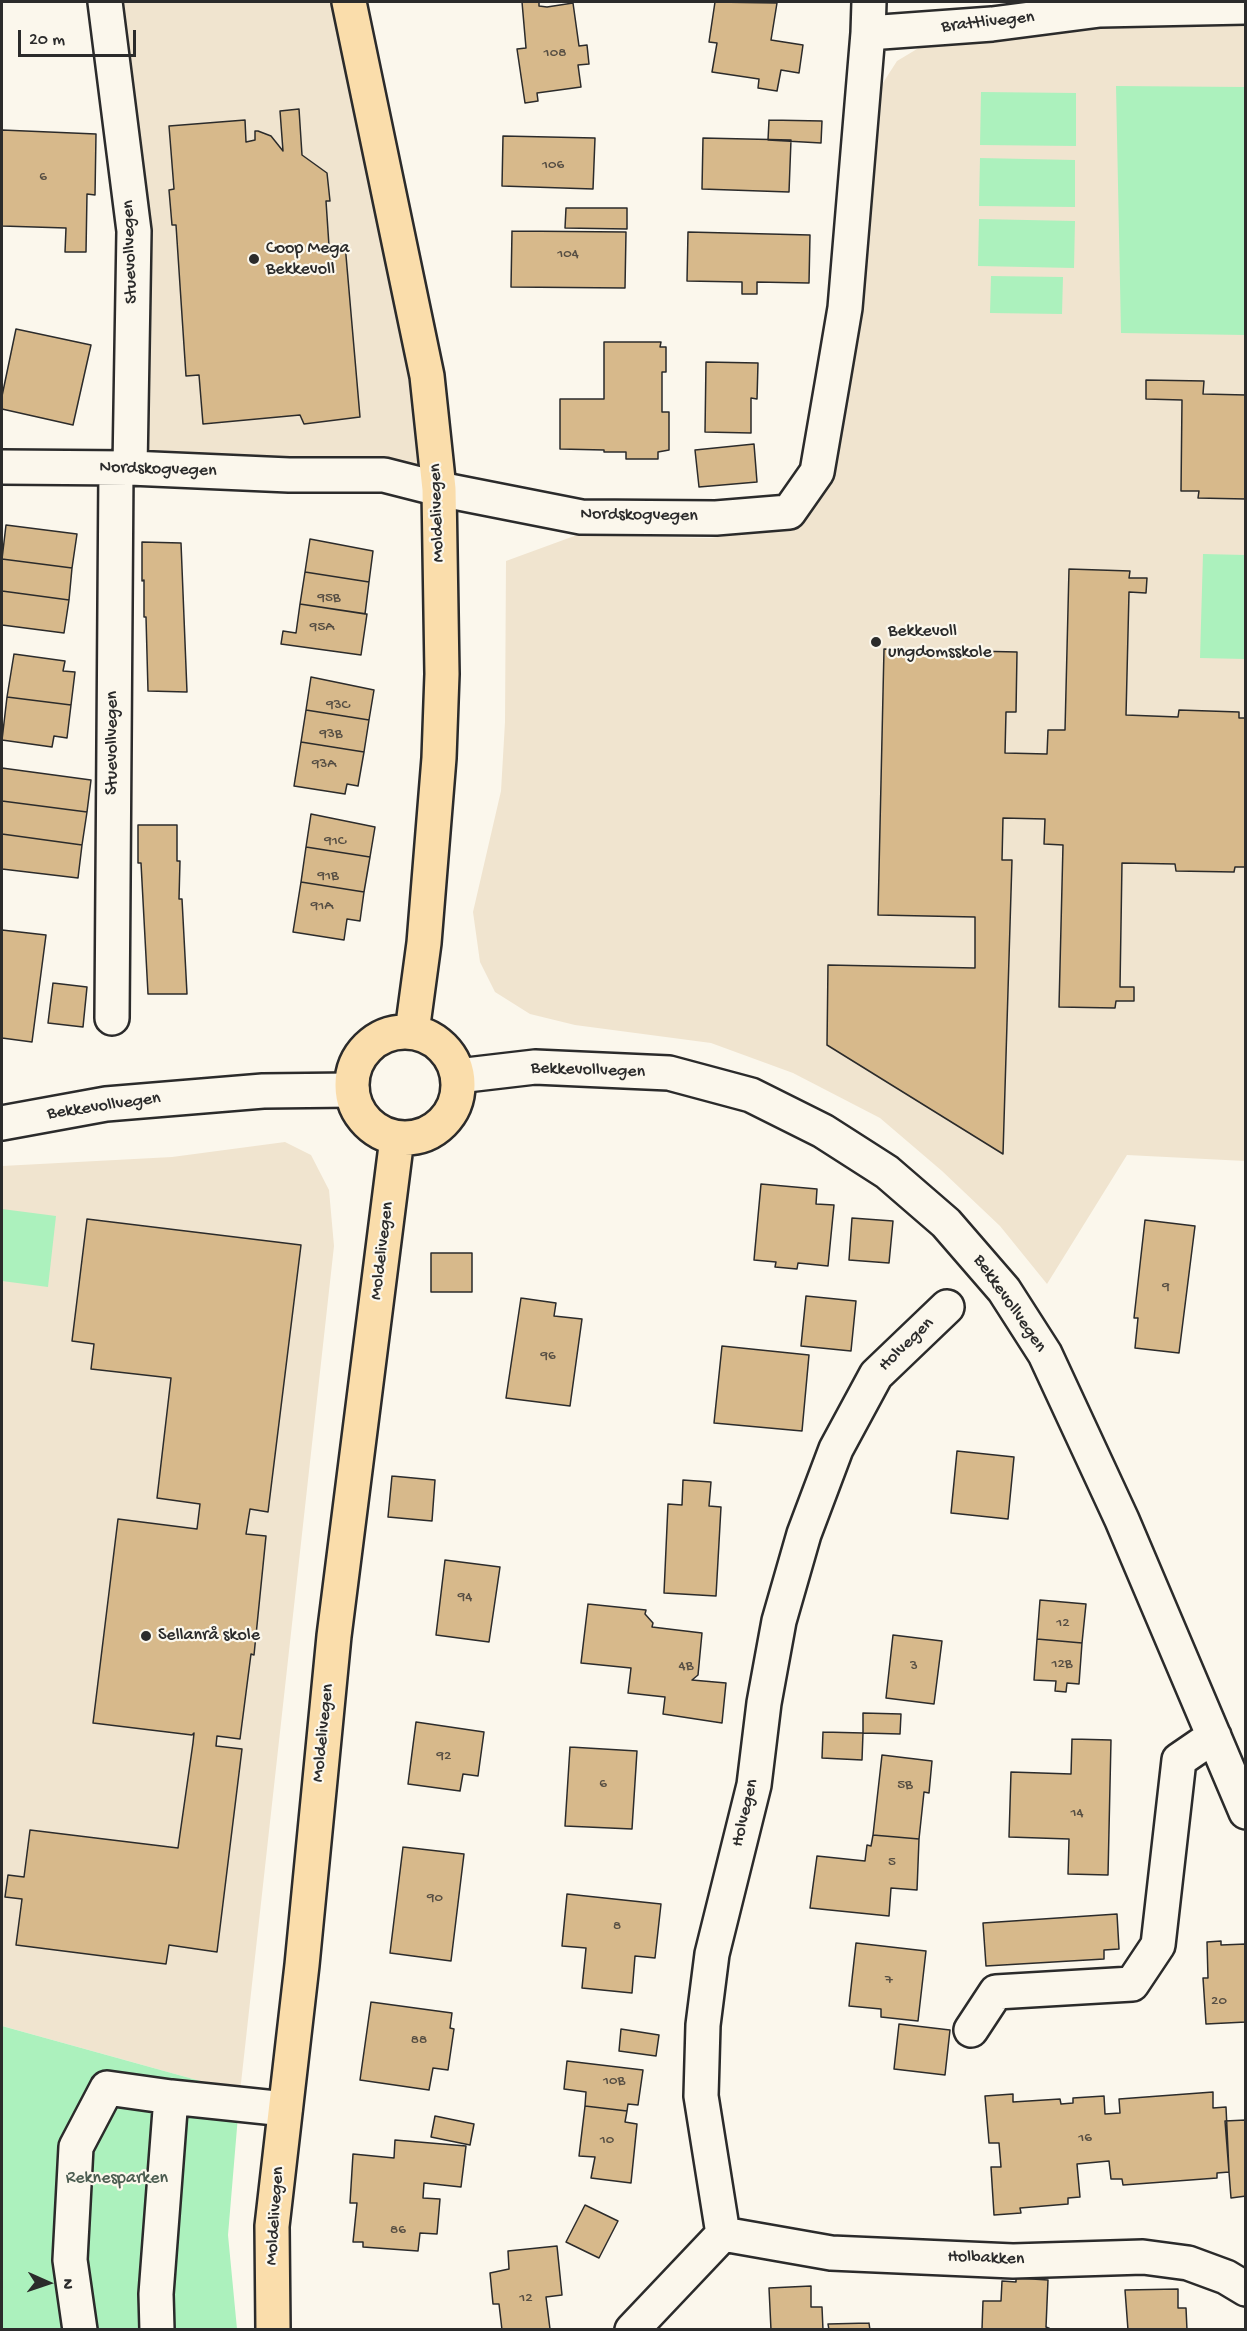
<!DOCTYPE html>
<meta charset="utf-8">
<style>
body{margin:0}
#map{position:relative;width:1247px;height:2331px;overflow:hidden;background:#fbf7ec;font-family:"Gochi Hand",sans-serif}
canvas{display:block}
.frame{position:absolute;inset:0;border:3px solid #2b2b2b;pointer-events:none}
.north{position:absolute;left:18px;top:2253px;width:60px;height:60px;-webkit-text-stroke:4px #fbf7ec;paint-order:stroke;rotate:93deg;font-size:16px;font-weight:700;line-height:24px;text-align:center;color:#2b2b2b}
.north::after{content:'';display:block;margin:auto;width:21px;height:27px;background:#2b2b2b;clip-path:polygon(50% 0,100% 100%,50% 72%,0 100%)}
.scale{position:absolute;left:18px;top:30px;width:118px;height:27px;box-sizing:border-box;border:3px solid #2b2b2b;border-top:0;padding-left:8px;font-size:18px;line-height:21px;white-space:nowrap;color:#2b2b2b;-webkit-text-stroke:4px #fbf7ec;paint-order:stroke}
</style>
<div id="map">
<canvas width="1247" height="2331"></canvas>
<div class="frame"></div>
<div class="north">N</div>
<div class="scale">20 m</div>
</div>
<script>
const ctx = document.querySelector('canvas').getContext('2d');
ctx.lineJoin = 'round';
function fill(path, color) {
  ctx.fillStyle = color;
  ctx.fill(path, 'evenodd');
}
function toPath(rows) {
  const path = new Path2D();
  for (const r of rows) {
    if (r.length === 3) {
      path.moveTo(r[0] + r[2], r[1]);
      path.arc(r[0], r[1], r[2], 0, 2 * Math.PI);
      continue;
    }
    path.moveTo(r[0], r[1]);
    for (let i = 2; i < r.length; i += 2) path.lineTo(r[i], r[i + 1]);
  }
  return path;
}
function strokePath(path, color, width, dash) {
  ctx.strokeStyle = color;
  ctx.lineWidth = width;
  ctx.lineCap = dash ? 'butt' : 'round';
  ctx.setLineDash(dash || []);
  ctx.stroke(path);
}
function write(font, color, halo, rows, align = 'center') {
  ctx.font = font + ' "Gochi Hand",sans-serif';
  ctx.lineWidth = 4.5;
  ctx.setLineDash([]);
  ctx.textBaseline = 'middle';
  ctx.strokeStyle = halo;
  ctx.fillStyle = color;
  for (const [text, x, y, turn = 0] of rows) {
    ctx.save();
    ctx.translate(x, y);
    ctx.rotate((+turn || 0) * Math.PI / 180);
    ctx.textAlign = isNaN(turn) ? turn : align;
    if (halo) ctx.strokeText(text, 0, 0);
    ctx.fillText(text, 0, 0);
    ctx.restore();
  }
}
fill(toPath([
 [116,2,334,2,419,392,426,468,387,462,143,451],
 [1245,22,1245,1161,1127,1155,1047,1284,1000,1226,942,1171,880,1118,793,1073,711,1043,575,1025,530,1014,495,992,480,962,473,912,501,791,505,722,506,561,577,535,711,538,802,524,832,473,879,89,897,61,927,43,1024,29],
 [285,1142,311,1155,329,1190,334,1246,240,2092,2,2026,2,1166,172,1157]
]), '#f0e4cf');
fill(toPath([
 [1116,86,1245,87,1245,335,1121,333],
 [981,92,1076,93,1076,146,980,145],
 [980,158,1075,160,1075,207,979,206],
 [979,219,1075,221,1074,268,978,266],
 [991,276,1063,277,1062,314,990,313],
 [1203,554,1245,555,1245,659,1200,658],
 [2,1209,56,1216,48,1287,2,1281],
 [2,2026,240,2092,228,2235,237,2329,2,2329]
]), '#acf1bd');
const building = toPath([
 [522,2,539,2,539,6,547,7,573,3,579,46,587,45,589,64,578,65,581,87,537,93,538,101,525,103,517,49,526,48,522,2],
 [715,2,777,3,771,40,803,45,799,73,781,70,777,91,758,88,759,79,712,72,717,43,709,42,715,2],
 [299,109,302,155,327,173,330,201,326,201,329,246,345,244,360,417,304,424,300,415,203,424,199,375,186,376,176,225,172,225,169,190,174,189,169,126,245,120,246,142,255,140,255,131,258,131,271,136,283,151,280,111,299,109],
 [769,120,822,121,821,143,768,140,769,120],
 [2,130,96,134,95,195,87,194,86,252,65,252,66,228,2,226,2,130],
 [503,136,595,138,593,189,502,186,503,136],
 [703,138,791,140,789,192,702,189,703,138],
 [566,208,627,208,627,229,565,228,566,208],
 [512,231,626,232,625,288,511,287,512,231],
 [688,232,810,235,809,283,757,282,757,294,742,294,742,282,687,281,688,232],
 [16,329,91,345,73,425,2,409,2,396,16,329],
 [604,342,661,342,660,347,666,347,666,372,662,372,662,412,669,412,669,450,658,452,658,459,626,459,626,452,604,452,604,450,560,449,560,399,604,399,604,342],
 [706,362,758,363,757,399,751,398,751,433,705,432,706,362],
 [1146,380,1204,381,1203,394,1246,395,1246,499,1198,498,1199,491,1181,491,1182,400,1146,399,1146,380],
 [754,444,757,482,699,487,695,450,754,444],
 [6,525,77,534,72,568,2,559,6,525],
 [310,539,373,551,369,582,305,572,310,539],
 [142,542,181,543,187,692,148,691,146,617,144,617,144,580,142,581,142,542],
 [2,559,72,568,69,600,2,591,2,559],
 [1069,569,1130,571,1129,578,1147,578,1146,593,1129,592,1126,715,1178,717,1179,710,1239,712,1239,718,1246,718,1246,867,1235,867,1234,872,1176,871,1175,864,1122,863,1120,987,1134,987,1134,1001,1116,1001,1115,1008,1059,1007,1063,845,1044,844,1045,819,1003,818,1002,860,1012,860,1003,1154,827,1045,828,965,975,968,975,917,878,915,884,649,1017,652,1016,712,1006,712,1005,753,1047,754,1048,730,1065,730,1069,569],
 [305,572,369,582,365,614,300,604,305,572],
 [2,591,69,600,64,633,2,625,2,591],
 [300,604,367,614,361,655,281,644,283,631,296,633,300,604],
 [14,654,65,661,63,671,75,672,71,705,7,697,14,654],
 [311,677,374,690,369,720,306,710,311,677],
 [7,697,71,705,67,738,54,736,52,747,2,740,7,697],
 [306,710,369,720,364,752,301,742,306,710],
 [301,742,364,752,358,786,347,784,345,794,294,786,301,742],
 [2,768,91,780,87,812,2,801,2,768],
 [2,801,87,812,82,845,2,834,2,801],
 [311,814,375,827,370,857,306,847,311,814],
 [138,825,177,825,177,861,180,861,179,899,182,899,187,994,148,994,141,863,138,863,138,825],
 [2,834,82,845,78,878,2,869,2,834],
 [306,847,370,857,364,892,301,882,306,847],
 [301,882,364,892,360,921,347,919,344,940,293,932,301,882],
 [2,930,46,935,32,1042,2,1038,2,930],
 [53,983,87,987,83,1027,48,1023,53,983],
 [761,1184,817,1189,816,1204,834,1205,828,1266,798,1263,797,1269,775,1267,776,1262,754,1260,761,1184],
 [852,1218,893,1221,889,1263,849,1260,852,1218],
 [87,1219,301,1245,268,1512,250,1509,246,1534,266,1536,254,1655,251,1654,240,1739,217,1736,216,1746,242,1749,217,1952,169,1945,166,1964,16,1945,22,1899,5,1897,8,1875,24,1877,30,1830,178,1848,193,1743,194,1733,192,1735,93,1723,118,1519,197,1529,200,1504,157,1498,171,1378,91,1369,94,1344,72,1341,87,1219],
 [1145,1220,1195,1226,1179,1353,1135,1348,1138,1318,1134,1318,1145,1220],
 [431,1253,472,1253,472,1292,431,1292,431,1253],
 [806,1296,856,1301,851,1351,801,1346,806,1296],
 [521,1298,556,1303,554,1316,582,1319,570,1406,506,1398,521,1298],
 [722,1346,809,1355,802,1431,714,1423,722,1346],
 [957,1451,1014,1457,1008,1519,951,1513,957,1451],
 [392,1476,435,1480,432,1521,388,1517,392,1476],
 [683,1480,711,1482,709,1506,721,1507,716,1596,664,1593,668,1504,682,1505,683,1480],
 [445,1560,500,1567,489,1642,436,1635,445,1560],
 [1040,1600,1086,1604,1082,1643,1037,1639,1040,1600],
 [588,1604,646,1610,645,1614,653,1623,652,1627,702,1633,698,1675,692,1680,726,1683,722,1723,663,1714,665,1697,628,1693,631,1668,581,1663,588,1604],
 [893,1635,942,1641,934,1704,886,1698,893,1635],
 [1037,1639,1082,1643,1079,1684,1067,1683,1066,1692,1055,1691,1056,1681,1034,1680,1037,1639],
 [863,1713,901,1714,900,1734,863,1733,863,1713],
 [416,1722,484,1732,478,1776,463,1774,460,1791,408,1784,416,1722],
 [823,1732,863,1733,862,1760,822,1758,823,1732],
 [1072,1739,1111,1740,1108,1875,1068,1874,1069,1839,1009,1837,1011,1772,1071,1774,1072,1739],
 [570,1747,637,1751,632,1829,565,1826,570,1747],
 [882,1755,932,1761,929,1793,924,1792,919,1839,873,1835,882,1755],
 [873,1835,919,1839,917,1890,891,1888,889,1916,810,1908,817,1856,865,1861,867,1845,871,1846,873,1835],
 [403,1847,464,1854,451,1961,390,1953,403,1847],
 [567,1894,661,1904,655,1958,635,1956,632,1993,582,1988,586,1948,562,1946,567,1894],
 [1117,1914,1119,1949,1104,1950,1104,1959,986,1966,983,1923,1117,1914],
 [1221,1941,1221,1945,1246,1944,1246,2022,1206,2024,1203,1978,1208,1978,1207,1942,1221,1941],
 [856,1943,926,1951,918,2021,881,2017,881,2009,849,2006,856,1943],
 [371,2002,452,2013,450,2028,454,2029,448,2070,433,2068,429,2090,360,2080,371,2002],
 [899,2024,950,2030,945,2075,894,2069,899,2024],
 [621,2029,659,2035,656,2056,619,2051,621,2029],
 [567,2061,643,2070,638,2105,628,2104,627,2111,585,2106,586,2092,564,2089,567,2061],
 [1213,2092,1213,2108,1226,2107,1229,2172,1217,2173,1217,2178,1123,2185,1122,2179,1111,2179,1109,2161,1077,2164,1080,2197,1068,2198,1068,2204,1020,2208,1021,2213,994,2215,991,2167,1001,2167,999,2143,989,2143,985,2096,1013,2094,1013,2102,1060,2099,1061,2104,1073,2103,1073,2098,1104,2096,1105,2114,1120,2113,1119,2099,1213,2092],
 [585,2106,627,2111,625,2122,637,2124,631,2183,591,2178,595,2157,579,2156,585,2106],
 [435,2116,474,2124,470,2145,431,2137,435,2116],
 [1246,2120,1246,2196,1231,2198,1225,2121,1246,2120],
 [395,2140,466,2146,461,2187,424,2183,423,2198,440,2199,437,2234,420,2233,418,2251,363,2247,363,2242,353,2242,357,2203,350,2203,353,2154,394,2158,395,2140],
 [585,2205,618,2221,599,2258,566,2242,585,2205],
 [557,2246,562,2295,546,2297,550,2329,502,2330,499,2304,493,2304,490,2273,509,2269,508,2251,557,2246],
 [1016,2278,1048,2280,1046,2327,1053,2330,976,2330,982,2329,983,2301,1001,2301,1002,2281,1016,2282,1016,2278],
 [811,2286,811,2307,822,2307,823,2330,771,2330,769,2288,811,2286],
 [1178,2289,1178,2308,1186,2308,1187,2330,1128,2330,1125,2290,1178,2289],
 [869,2323,870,2330,829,2330,828,2324,869,2323]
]);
fill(building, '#d7b98b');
strokePath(building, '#2b2b2b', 1.5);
const minor = toPath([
 [105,2,134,231,130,468],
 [869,2,868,33,992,24,1100,10,1246,7],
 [2,467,130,468,289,475,384,475,439,489,581,517,716,518,789,512,817,472,833,379,845,308,868,33],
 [112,1018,116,468],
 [458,1076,535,1067,669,1073,751,1095,823,1131,887,1172,946,1223,1004,1290,1045,1354,1122,1520,1246,1812],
 [2,1123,106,1104,263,1091,352,1090],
 [971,2030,996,1992,1132,1984,1158,1945,1179,1760,1214,1736],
 [723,2234,831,2253,1013,2261,1143,2257,1188,2263,1226,2277,1246,2289],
 [80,2330,70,2260,76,2147,107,2088,171,2097],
 [157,2330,156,2294,171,2097,285,2109],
 [632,2330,723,2234,701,2096,703,2025,712,1954,754,1785,764,1703,779,1621,804,1534,836,1449,876,1375,947,1307]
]);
const major = toPath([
 [349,2,427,376,439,489,442,674,439,758,424,943,412,1032],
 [405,1085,53],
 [273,2330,272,2226,302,1965,334,1636,397,1138]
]);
strokePath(minor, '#2b2b2b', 38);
strokePath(major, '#2b2b2b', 38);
strokePath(minor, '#fbf7ec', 33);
strokePath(major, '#faddab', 33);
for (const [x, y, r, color] of [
 [254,259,6,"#2b2b2b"],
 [876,642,6,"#2b2b2b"],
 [146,1636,6,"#2b2b2b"]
]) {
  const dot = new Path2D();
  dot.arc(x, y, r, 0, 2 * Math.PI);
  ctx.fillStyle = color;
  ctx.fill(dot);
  strokePath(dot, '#fbf7ec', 2);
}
write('15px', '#564e43', null, [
 ["108",555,54],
 ["106",553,166],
 ["6",43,178],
 ["104",568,255],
 ["95B",329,599],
 ["95A",322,628],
 ["93C",338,706],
 ["93B",331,735],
 ["93A",324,765],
 ["91C",335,842],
 ["91B",328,877],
 ["91A",322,907],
 ["9",1166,1288],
 ["96",548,1357],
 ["94",465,1598],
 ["12",1063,1624],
 ["12B",1062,1665],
 ["4B",686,1667],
 ["3",914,1667],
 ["92",444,1757],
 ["6",603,1785],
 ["5B",905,1786],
 ["14",1077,1814],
 ["5",892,1863],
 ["90",435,1899],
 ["8",617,1927],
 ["7",889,1981],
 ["20",1219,2002],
 ["88",419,2041],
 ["10B",614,2082],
 ["16",1085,2139],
 ["10",607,2141],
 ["86",398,2231],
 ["12",526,2299]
]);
write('18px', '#2b2b2b', '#fbf7ec', [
 ["Brattlivegen",988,23,-6],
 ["Stuevollvegen",131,252,-92],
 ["Nordskogvegen",158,470,2],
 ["Moldelivegen",438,513,-92],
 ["Nordskogvegen",639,516,1],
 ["Stuevollvegen",113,743,-90],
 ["Bekkevollvegen",588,1071,2],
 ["Bekkevollvegen",104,1107,-8],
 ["Moldelivegen",383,1251,-83],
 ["Bekkevollvegen",1009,1304,55],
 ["Holvegen",907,1345,-44],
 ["Moldelivegen",324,1733,-84],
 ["Holvegen",746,1813,-77],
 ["Moldelivegen",276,2216,-86],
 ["Holbakken",986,2259,2]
]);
write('18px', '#2b2b2b', '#fbf7ec', [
 ["Coop Mega",266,249],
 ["Bekkevoll",266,270],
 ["Bekkevoll",888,632],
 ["ungdomsskole",888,653],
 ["Sellanrå skole",158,1636]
], 'left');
write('18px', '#4b5c50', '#fbf7ec', [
 ["Reknesparken",117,2179]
]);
</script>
